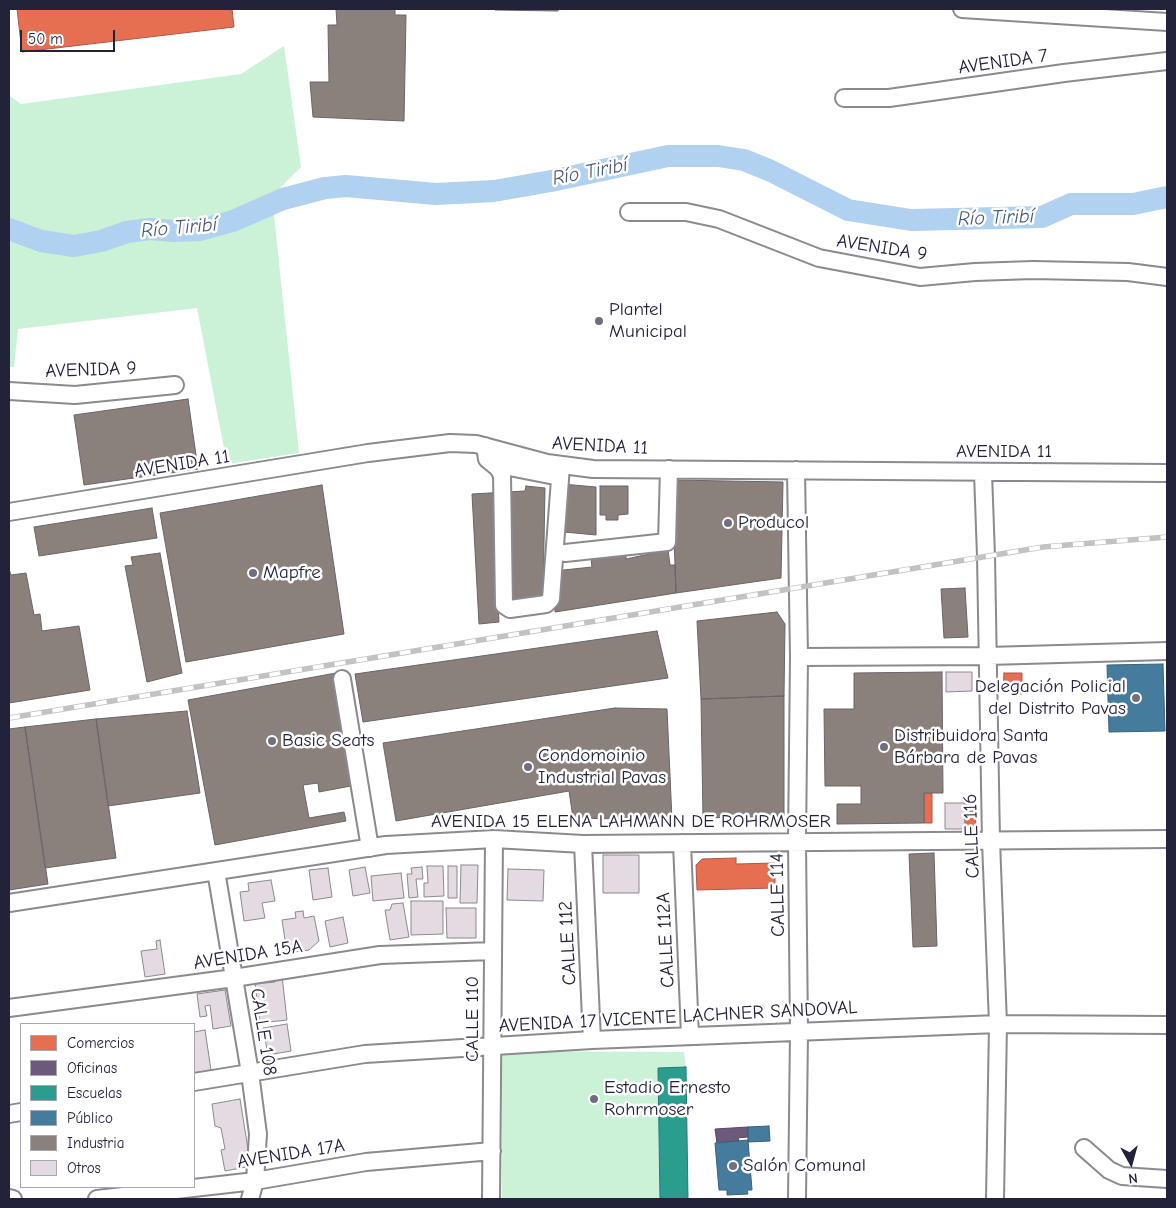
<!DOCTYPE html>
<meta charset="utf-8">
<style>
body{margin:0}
#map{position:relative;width:1176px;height:1208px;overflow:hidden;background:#fff;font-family:"Comic Neue",sans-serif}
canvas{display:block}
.frame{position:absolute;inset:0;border:10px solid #22223b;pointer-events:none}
.legend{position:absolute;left:20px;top:1023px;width:175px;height:165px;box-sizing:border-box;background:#fff;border:1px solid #a7a7b1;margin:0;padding:6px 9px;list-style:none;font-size:15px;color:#22223b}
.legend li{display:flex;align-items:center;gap:10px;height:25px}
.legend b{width:25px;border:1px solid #a7a7b1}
.north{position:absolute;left:1106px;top:1138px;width:50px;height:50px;-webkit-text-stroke:4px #fff;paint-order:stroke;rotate:173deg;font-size:14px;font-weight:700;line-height:20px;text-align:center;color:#22223b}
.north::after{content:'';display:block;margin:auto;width:18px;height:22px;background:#22223b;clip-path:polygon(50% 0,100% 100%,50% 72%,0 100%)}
.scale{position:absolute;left:20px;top:30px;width:95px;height:22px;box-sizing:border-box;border:2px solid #22223b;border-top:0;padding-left:6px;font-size:15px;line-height:18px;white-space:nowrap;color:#22223b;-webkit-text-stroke:4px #fff;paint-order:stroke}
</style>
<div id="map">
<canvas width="1176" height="1208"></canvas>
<div class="frame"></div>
<ul class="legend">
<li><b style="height:14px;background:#e76f51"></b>Comercios</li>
<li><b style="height:14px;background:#6d597a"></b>Oficinas</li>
<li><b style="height:14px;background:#2a9d8f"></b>Escuelas</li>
<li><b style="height:14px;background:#457b9d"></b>Público</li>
<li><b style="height:14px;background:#8a817c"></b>Industria</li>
<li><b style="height:14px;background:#e4dae1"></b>Otros</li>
</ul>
<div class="north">N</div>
<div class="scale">50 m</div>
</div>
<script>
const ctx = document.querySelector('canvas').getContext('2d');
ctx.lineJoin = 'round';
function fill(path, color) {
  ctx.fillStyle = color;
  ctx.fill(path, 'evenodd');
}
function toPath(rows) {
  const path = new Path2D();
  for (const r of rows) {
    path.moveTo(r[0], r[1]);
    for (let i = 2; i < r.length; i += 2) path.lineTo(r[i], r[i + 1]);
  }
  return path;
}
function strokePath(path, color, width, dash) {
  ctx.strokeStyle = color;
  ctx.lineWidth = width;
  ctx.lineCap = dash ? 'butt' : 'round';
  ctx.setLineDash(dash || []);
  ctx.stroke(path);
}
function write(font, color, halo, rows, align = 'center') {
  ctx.font = font + ' "Comic Neue",sans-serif';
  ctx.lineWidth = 5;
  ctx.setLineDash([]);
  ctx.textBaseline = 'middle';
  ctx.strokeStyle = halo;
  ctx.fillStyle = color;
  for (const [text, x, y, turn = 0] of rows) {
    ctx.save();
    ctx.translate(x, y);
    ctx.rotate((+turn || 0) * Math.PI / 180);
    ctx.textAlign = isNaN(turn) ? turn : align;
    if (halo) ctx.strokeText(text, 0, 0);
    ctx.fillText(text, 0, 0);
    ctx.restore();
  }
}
fill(toPath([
 [284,46,301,167,272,196,299,453,227,464,197,308,18,329,14,367,9,367,9,95,21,104,241,74],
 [501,1051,684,1052,686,1067,685,1131,688,1199,502,1199]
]), '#cbf2d6');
const shops = toPath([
 [17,9,232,9,234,27,22,52,17,9],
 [1004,673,1022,673,1022,694,1003,693,1004,673],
 [924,793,932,793,932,823,924,823,924,793],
 [964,803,975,803,976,828,965,829,964,803],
 [736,858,736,864,775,863,775,888,697,890,696,865,702,859,736,858]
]);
fill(shops, '#e76f51');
strokePath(shops, '#ac584a', 1);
const offices = toPath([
 [748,1127,748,1137,738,1138,739,1141,717,1143,715,1129,748,1127]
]);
fill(offices, '#6d597a');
strokePath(offices, '#564867', 1);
const schools = toPath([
 [686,1067,688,1199,660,1199,658,1068,686,1067]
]);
fill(schools, '#2a9d8f');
strokePath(schools, '#287876', 1);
const public = toPath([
 [1163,664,1165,731,1109,732,1107,665,1163,664],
 [769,1126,770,1141,748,1142,748,1127,769,1126],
 [748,1140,752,1190,747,1190,748,1194,727,1195,727,1190,719,1190,715,1143,748,1140]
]);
fill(public, '#457b9d');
strokePath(public, '#3a6080', 1);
const industry = toPath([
 [336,9,395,9,395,15,406,15,404,121,313,117,310,82,329,82,328,25,337,25,336,9],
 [495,9,558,9,558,11,495,10,495,9],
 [188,399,198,469,84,485,74,415,188,399],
 [672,480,783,482,781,578,676,593,672,480],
 [562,484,596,487,596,535,564,532,562,484],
 [322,485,344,634,186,662,160,513,322,485],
 [526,486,545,488,543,598,518,599,518,603,498,605,499,622,479,624,472,494,525,491,526,486],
 [600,486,628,486,628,514,618,515,618,520,606,520,606,515,600,515,600,486],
 [152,508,157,538,39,556,34,527,152,508],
 [668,550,670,565,675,565,676,593,555,612,554,571,592,567,591,559,626,555,626,559,668,550],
 [160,553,182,673,147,682,125,566,133,565,131,557,160,553],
 [10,572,11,575,26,573,34,615,40,614,42,631,79,626,90,690,9,703,9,573,10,572],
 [965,588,968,637,944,638,941,589,965,588],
 [777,612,785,624,784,696,701,699,697,621,777,612],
 [657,631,668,678,363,722,355,674,657,631],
 [942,672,943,793,924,793,924,823,837,824,837,804,861,804,861,786,825,786,824,709,854,709,854,673,942,672],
 [336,673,356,785,319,792,318,783,303,785,309,818,344,812,346,821,215,845,188,700,336,673],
 [784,696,784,816,703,818,701,699,784,696],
 [615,708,667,709,672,820,573,818,569,791,396,821,383,743,615,708],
 [187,711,200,793,108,806,96,719,187,711],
 [96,719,116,858,45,868,25,727,96,719],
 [25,727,48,884,9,890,9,729,25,727],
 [934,853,937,946,913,947,909,854,934,853]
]);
fill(industry, '#8a817c');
strokePath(industry, '#6b6468', 1);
strokePath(toPath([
 [9,229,41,241,74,246,101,241,127,232,150,229,174,231,200,230,233,221,283,199,325,188,346,186,436,194,494,191,551,181,668,156,718,156,744,160,771,171,848,210,911,220,1042,217,1071,204,1133,204,1167,197]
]), '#b1d1f0', 22);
const building = toPath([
 [946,672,972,672,972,691,946,692,946,672],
 [945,803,964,803,965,829,945,829,945,803],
 [603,855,639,855,639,893,603,893,603,855],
 [461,865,478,865,477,903,460,903,461,865],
 [427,866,443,866,444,896,424,897,424,883,428,883,427,866],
 [448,866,457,866,457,898,448,898,448,866],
 [365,867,370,893,353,896,349,870,365,867],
 [422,867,423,879,416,879,418,897,409,898,407,874,412,874,411,868,422,867],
 [328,868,332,897,313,900,309,870,328,868],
 [508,869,544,870,543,901,507,900,508,869],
 [401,873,404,898,373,901,371,876,401,873],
 [271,880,275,901,262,903,265,918,244,921,240,892,249,891,248,883,271,880],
 [411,901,443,901,443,934,411,935,411,901],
 [403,903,409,937,390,940,385,910,390,910,392,904,403,903],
 [446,908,476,908,476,938,447,938,446,908],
 [303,911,304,918,314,916,319,941,309,950,287,953,282,920,296,918,295,912,303,911],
 [343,917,348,943,330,947,325,921,343,917],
 [160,940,165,974,145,977,141,951,157,949,156,941,160,940],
 [282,976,287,1020,260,1023,255,984,275,982,274,977,282,976],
 [225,990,231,1026,213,1029,210,1005,205,1006,207,1016,200,1017,197,994,225,990],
 [287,1024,291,1051,268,1055,263,1028,287,1024],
 [205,1030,211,1070,194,1073,194,1032,205,1030],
 [240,1099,248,1149,246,1167,225,1171,221,1150,225,1149,221,1128,215,1126,212,1104,240,1099]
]);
fill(building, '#e4dae1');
strokePath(building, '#8a8a8f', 1);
const minor = toPath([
 [962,9,1167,22],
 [844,98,889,98,1064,73,1167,61],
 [629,212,686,212,719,219,819,258,920,277,975,272,1033,270,1128,272,1167,277],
 [9,391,75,395,175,385],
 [485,446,487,459,498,468,502,475,504,605,510,609,546,604,551,599,561,466],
 [494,464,560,477],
 [796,470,799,657,797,842,799,1032,797,1199],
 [983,473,986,556,991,841,998,1024,995,1199],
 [9,512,368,453,450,443,476,444,547,463,593,469,1167,473],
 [565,553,667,542,669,469],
 [799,657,988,656,1167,651],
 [342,679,370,848],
 [682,843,690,1035],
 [583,844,592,1040],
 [216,871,250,1073,258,1134,255,1181,250,1199],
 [9,903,386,845,494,839,583,844,1167,839],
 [9,1008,234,978,380,955,493,951],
 [194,1082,365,1054,592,1040,998,1024,1167,1025],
 [9,1114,21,1112],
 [1084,1148,1109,1170,1122,1176,1167,1179],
 [9,1198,13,1199],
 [97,1199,255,1181,366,1162,492,1151],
 [491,1199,494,839]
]);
strokePath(minor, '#8a8a8f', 20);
strokePath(minor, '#fff', 16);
const rail = toPath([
 [9,718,1043,547,1167,537]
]);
strokePath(rail, '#c2c2c4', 5.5);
strokePath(rail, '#fff', 4, [11]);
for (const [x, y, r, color] of [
 [599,321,5,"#6f6f80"],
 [728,523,5,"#6f6f80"],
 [253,573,5,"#6f6f80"],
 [1136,698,5,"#6f6f80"],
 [272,741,5,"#6f6f80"],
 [884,747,5,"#6f6f80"],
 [528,767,5,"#6f6f80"],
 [594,1099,5,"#6f6f80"],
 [733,1166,5,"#6f6f80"]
]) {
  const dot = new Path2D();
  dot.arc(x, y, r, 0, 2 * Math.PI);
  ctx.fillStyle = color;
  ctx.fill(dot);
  strokePath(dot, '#fff', 2);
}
write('19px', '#22223b', '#fff', [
 ["AVENIDA 7",1003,62,-8],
 ["AVENIDA 9",882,248,9],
 ["AVENIDA 9",91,370,-2],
 ["AVENIDA 11",600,446,3],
 ["AVENIDA 11",1004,452],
 ["AVENIDA 11",182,464,-9],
 ["AVENIDA 15 ELENA LAHMANN DE ROHRMOSER",631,822],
 ["CALLE 116",972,836,-92],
 ["CALLE 114",778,895,-91],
 ["CALLE 112A",666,940,-93],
 ["CALLE 112",568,943,-93],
 ["AVENIDA 15A",248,955,-9],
 ["AVENIDA 17 VICENTE LACHNER SANDOVAL",678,1017,-3],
 ["CALLE 110",473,1019,-90],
 ["CALLE 108",263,1032,81],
 ["AVENIDA 17A",291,1154,-9]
]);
write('19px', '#22223b', '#fff', [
 ["Plantel",609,310],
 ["Municipal",609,332],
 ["Producol",738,523],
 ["Mapfre",263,573],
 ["Delegación Policial",1126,687,"right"],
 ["del Distrito Pavas",1126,709,"right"],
 ["Distribuidora Santa",894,736],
 ["Bárbara de Pavas",894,758],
 ["Basic Seats",282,741],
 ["Condomoinio",538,756],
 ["Industrial Pavas",538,778],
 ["Estadio Ernesto",604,1088],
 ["Rohrmoser",604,1110],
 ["Salón Comunal",743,1166]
], 'left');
write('italic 20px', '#485878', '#fff', [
 ["Río Tiribí",590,172,-11],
 ["Río Tiribí",996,218,-2],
 ["Río Tiribí",179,228,-5]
]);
</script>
